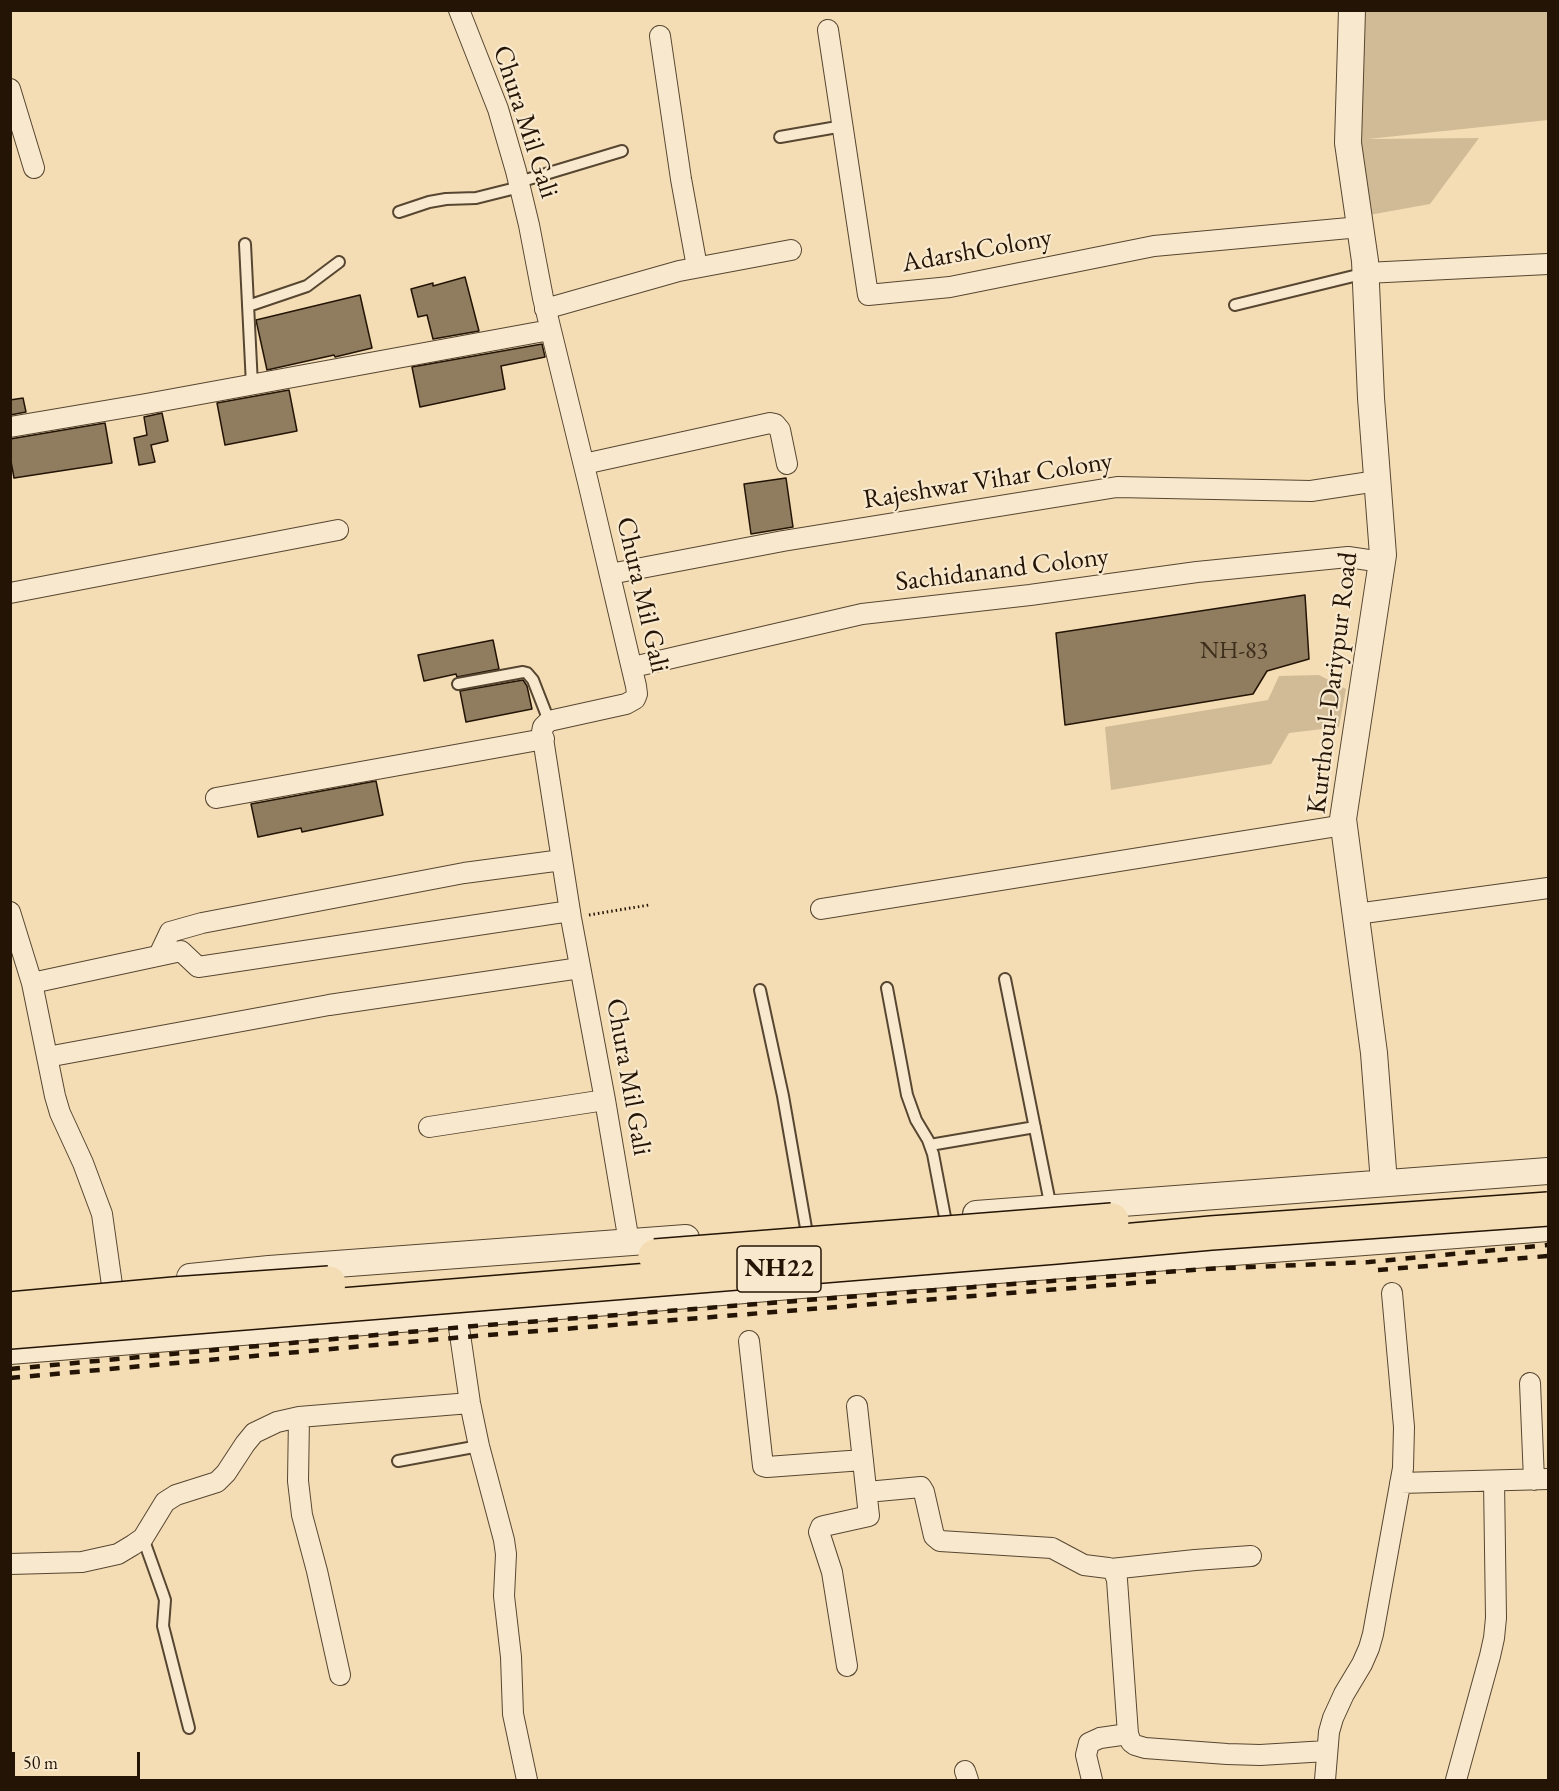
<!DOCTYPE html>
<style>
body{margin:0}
#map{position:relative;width:1559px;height:1791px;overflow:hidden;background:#f4ddb4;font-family:"EB Garamond",serif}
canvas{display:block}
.frame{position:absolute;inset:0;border:12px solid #231405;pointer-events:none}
.scale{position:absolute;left:12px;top:1752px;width:128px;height:27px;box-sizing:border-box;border:3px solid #231405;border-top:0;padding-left:8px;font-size:18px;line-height:21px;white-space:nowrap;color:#231405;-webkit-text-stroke:4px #f8e9ce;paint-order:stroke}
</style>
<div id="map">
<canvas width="1559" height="1791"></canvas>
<div class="frame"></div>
<div class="scale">50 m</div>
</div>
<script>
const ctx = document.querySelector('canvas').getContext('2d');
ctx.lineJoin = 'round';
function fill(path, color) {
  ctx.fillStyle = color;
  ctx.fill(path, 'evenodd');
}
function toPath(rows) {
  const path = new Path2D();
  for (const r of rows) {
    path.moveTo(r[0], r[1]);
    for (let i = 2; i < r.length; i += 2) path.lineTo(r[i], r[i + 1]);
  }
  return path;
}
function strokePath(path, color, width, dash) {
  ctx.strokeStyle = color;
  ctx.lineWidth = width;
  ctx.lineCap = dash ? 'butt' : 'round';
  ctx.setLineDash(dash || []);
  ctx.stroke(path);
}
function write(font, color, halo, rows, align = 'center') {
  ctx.font = font + ' "EB Garamond",serif';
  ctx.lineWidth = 4.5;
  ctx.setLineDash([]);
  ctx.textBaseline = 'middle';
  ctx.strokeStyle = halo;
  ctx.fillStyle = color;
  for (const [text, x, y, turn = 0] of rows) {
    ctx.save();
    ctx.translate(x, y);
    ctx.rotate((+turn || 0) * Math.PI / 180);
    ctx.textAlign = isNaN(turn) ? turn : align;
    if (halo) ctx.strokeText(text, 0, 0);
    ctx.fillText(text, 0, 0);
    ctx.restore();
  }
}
fill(toPath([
 [1352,11,1548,11,1548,120,1368,139,1479,138,1430,204,1369,215,1358,140],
 [1319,675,1346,689,1339,727,1289,733,1271,764,1111,790,1105,727,1268,700,1279,676]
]), '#d0bb96');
const building = toPath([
 [465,277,479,331,433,339,427,315,418,317,411,289,433,283,433,286,465,277],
 [360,295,372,348,335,357,334,355,267,370,256,320,360,295],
 [542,344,545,357,501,366,505,389,420,407,412,367,542,344],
 [289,390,297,431,225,445,217,403,289,390],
 [23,398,26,412,10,415,10,400,23,398],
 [162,413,168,441,151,445,155,462,139,465,134,438,147,435,144,417,162,413],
 [105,423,112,463,14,478,10,456,10,439,105,423],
 [786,478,793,527,751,534,744,484,786,478],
 [1305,595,1309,659,1267,671,1253,694,1065,725,1056,633,1305,595],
 [493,640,499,669,457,677,456,674,424,681,418,655,493,640],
 [523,680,527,686,532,709,466,722,460,691,523,680],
 [376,781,383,815,302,832,301,828,258,837,251,804,376,781]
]);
fill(building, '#907d60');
strokePath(building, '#231405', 1.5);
const service = toPath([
 [780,137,843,126],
 [519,182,622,151],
 [399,212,429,202,446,199,476,198,520,187],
 [245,244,252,385],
 [1235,305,1366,273],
 [248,306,307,286,339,262],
 [458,684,523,672,527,673,533,680,549,721],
 [1005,979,1051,1208],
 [887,988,907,1095,916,1120,928,1140,933,1154,945,1217],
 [760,990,783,1096,806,1228],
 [930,1145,1035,1127],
 [398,1461,479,1446],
 [143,1538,163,1594,165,1600,163,1626,189,1728]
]);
const minor = toPath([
 [459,10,498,109,516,171,529,225,543,298,588,482,636,686,637,694,635,699,626,704,549,721,543,727,542,732,571,918,605,1100,629,1242],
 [828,30,868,295,950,287,1154,246,1360,227],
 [660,36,681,179,697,267],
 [10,89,34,168],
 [1366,273,1548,264],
 [545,309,679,271,791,250],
 [10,427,146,404,550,330],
 [584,464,770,423,775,424,780,430,787,464],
 [610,574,783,541,1117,487,1311,491,1377,481],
 [10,593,338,530],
 [633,667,862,614,1030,595,1197,572,1348,557,1382,562],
 [216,798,544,739],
 [821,909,1344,825],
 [10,912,32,983,55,1096,60,1113,83,1163,102,1214,112,1285],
 [1356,914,1548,888],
 [159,955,170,932,202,923,464,873,562,860],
 [32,983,181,951,198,967,205,966,570,911],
 [47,1057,329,1005,580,968],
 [429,1127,605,1100],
 [457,1314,470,1403,479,1446,504,1540,506,1554,504,1596,511,1657,513,1714,527,1780],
 [749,1341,763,1466,767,1467,863,1460],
 [1530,1383,1534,1480],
 [299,1417,298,1481,302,1515,317,1571,340,1675],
 [1400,1483,1548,1479],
 [867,1492,921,1487,924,1492,934,1536,940,1541,1052,1548,1084,1565,1108,1568,1114,1571,1117,1580,1128,1734,1131,1742,1135,1745,1145,1748,1227,1754,1260,1755,1327,1751],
 [10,1564,82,1562,118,1554,133,1545,143,1538,165,1502,176,1495,217,1482,226,1473,245,1444,254,1433,277,1422,299,1417,470,1403],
 [1111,1569,1195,1560,1251,1556],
 [847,1666,832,1572,819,1532,821,1527,824,1526,869,1516,857,1406],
 [965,1771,968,1780],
 [1092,1780,1086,1755,1089,1743,1100,1738,1128,1734],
 [1325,1780,1329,1732,1333,1718,1344,1694,1362,1664,1369,1648,1373,1634,1403,1468,1404,1427,1392,1293],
 [1456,1780,1490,1656,1494,1638,1496,1618,1494,1481]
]);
const tertiary = toPath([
 [1352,10,1348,143,1365,261,1371,398,1383,555,1343,819,1374,1053,1384,1183],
 [976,1214,1548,1171],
 [190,1277,269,1269,686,1238],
 [10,1351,608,1302,801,1285,1548,1228]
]);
strokePath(service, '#574631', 14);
strokePath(minor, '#574631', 22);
strokePath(tertiary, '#574631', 28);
strokePath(toPath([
 [589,915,649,905]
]), '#231405', 3, [1.5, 3]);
strokePath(service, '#f8e9ce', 10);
strokePath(minor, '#f8e9ce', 20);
strokePath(tertiary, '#f8e9ce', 26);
strokePath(toPath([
 [1378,1270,1548,1256],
 [10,1369,463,1327,1205,1269,1369,1262,1548,1245],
 [10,1378,464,1337,1159,1281]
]), '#231405', 4.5, [10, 10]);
const trunkBridge = toPath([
 [655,1256,1112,1220],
 [10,1309,174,1294,329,1283],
 [10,1332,1056,1247,1211,1233,1548,1209]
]);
strokePath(trunkBridge, '#231405', 36, []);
strokePath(trunkBridge, '#f4ddb4', 33);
write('24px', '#3e2e1c', null, [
 ["NH-83",1234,651]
]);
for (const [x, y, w] of [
 [779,1269,84]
]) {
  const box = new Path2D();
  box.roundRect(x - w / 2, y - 23, w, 46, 4.5);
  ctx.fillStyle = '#f8e9ce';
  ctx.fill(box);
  strokePath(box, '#231405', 1.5);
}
write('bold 26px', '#231405', null, [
 ["NH22",779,1269]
]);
write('27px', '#231405', '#f8e9ce', [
 ["Chura Mil Gali",525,122,72],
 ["AdarshColony",977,251,-10],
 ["Rajeshwar Vihar Colony",988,481,-9],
 ["Sachidanand Colony",1002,570,-7],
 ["Chura Mil Gali",642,595,77],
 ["Kurthoul-Dariypur Road",1333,683,-83],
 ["Chura Mil Gali",628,1077,80]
]);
</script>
